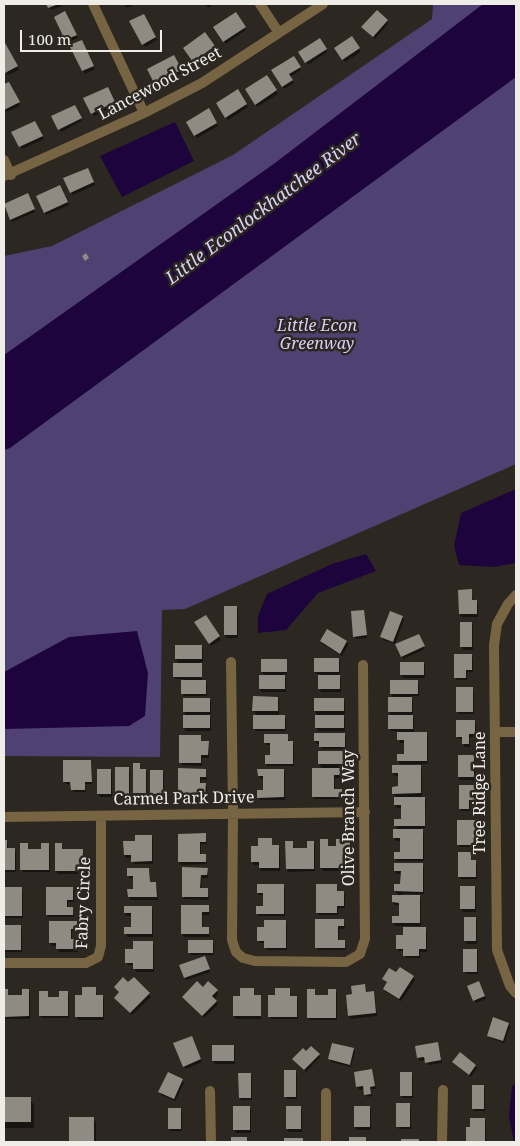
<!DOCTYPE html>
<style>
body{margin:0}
#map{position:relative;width:520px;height:1146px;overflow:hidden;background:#2c2821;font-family:"Noto Serif",serif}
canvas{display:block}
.frame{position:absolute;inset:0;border:5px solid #efede8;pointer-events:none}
.scale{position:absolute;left:20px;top:30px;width:142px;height:22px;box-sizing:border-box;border:2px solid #efede8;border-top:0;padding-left:6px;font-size:15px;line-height:18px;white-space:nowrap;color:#efede8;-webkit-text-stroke:4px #2c2821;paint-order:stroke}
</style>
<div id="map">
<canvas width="520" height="1146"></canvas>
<div class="frame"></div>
<div class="scale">100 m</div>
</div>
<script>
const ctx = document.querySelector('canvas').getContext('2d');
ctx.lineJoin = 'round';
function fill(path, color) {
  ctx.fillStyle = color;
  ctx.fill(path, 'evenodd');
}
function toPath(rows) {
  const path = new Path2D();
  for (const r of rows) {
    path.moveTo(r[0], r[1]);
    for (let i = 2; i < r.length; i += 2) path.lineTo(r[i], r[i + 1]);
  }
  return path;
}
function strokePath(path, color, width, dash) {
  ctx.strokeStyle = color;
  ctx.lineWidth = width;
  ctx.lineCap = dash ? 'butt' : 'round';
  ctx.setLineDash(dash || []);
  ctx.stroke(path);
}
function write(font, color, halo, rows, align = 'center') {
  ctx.font = font + ' "Noto Serif",serif';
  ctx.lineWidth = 5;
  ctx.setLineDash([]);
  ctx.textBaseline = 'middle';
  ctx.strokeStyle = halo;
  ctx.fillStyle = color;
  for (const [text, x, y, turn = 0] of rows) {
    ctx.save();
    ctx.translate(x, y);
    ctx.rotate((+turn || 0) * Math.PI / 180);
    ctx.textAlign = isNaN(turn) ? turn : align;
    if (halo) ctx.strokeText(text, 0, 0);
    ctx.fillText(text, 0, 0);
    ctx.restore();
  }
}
fill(toPath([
 [433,4,516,4,516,464,185,609,162,610,160,757,4,756,4,256,52,246,233,155,432,19]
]), '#504173');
fill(toPath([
 [483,4,516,4,516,77,10,448,4,450,4,355,275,163],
 [175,122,194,161,122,197,100,156],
 [516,489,516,563,494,567,459,565,454,546,461,513],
 [366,554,376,571,318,593,286,630,258,633,258,616,267,594,332,564],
 [137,631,148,673,145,716,129,726,4,729,4,672,69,637],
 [516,1083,516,1142,514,1142,509,1117,512,1086]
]), '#1d043d');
fill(toPath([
 [48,4,61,4,62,6,51,10],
 [125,4,136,4,127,8],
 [205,4,214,4,208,8],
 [64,13,78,38,68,42,56,17],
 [235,14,246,30,226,44,215,28],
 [143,15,157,40,145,47,131,22],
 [387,21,388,24,375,39,363,28],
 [352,38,361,52,345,62,336,48],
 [320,40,327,52,308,65,300,52],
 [81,42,95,69,85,74,71,46],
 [4,45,5,45,19,70,8,75,4,68],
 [214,47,215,49,196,64,186,51],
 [174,57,182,73,157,86,149,69],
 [293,58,301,70,290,77,294,83,284,89,273,71],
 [267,76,278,94,257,107,246,90],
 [9,83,20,106,6,112,4,108,4,86],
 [107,89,116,105,94,116,85,99],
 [238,91,248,107,228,120,217,104],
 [74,106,82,121,61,132,53,117],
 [208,110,218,126,197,138,187,122],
 [35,123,44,139,22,149,13,133],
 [87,169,95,185,73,195,71,192],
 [60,186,69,205,46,215,37,196],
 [27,195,35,212,12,222,4,205],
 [471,591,473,601,476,601,478,604,478,617,462,617,460,614],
 [237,607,238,610,238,638,226,638,225,635],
 [363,611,367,638,356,639,355,636],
 [206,617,221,640,211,646,196,623],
 [402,617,404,620,395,644,383,640,382,637],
 [472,624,473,626,473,650,463,650,462,647],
 [328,631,347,642,348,645,342,656,323,644,321,641],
 [420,638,425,649,403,659,402,656],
 [176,646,202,646,203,649,203,662,200,662,202,667,202,681,206,681,207,684,207,696,184,696,183,694,183,679,176,679,174,677,179,664,176,659],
 [471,655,473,658,473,672,467,672,467,680,457,680,456,678],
 [339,659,340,662,340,674,338,674,341,679,341,692,321,692,320,689,320,674,317,674,315,672],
 [286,660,287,663,287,674,283,674,286,679,286,692,261,692,260,689,260,677,265,677,262,672],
 [424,663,425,666,425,678,403,678,401,675],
 [418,681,419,684,419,696,410,696,413,701,413,714,411,714,414,719,414,733,426,733,428,736,428,764,400,764,398,761,405,755,405,743,400,743,398,731,391,731,389,729,392,716,389,711,394,698,391,694],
 [472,689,474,691,474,714,459,714,457,711],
 [278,698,279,701,279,716,284,716,286,719,286,731,256,731,254,729,257,716,254,711],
 [315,699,344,699,345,702,345,714,343,714,345,719,345,731,318,731,316,728,316,716,318,716,315,711],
 [209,700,211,702,211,714,208,714,211,719,211,731,186,731,184,728,184,716,186,716,184,711],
 [474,721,476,724,476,737,470,737,470,747,464,747,463,739,459,739,457,736],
 [344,734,346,737,346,749,322,749,320,744,317,744,315,741],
 [287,735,289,742,292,742,294,745,294,766,267,766,266,763,271,756,271,745,267,745,265,743],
 [200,736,202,743,208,743,209,746,209,758,202,758,202,766,182,765,181,763],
 [319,752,344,752,346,755,346,767,339,767,342,772,342,778,335,778,335,790,341,790,342,799,315,799,313,796,322,769,319,764],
 [459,756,473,756,475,759,475,780,460,780,459,777],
 [91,761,92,764,92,784,85,784,86,792,73,792,72,784,66,784,65,782],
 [139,764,141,770,146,770,147,773,147,795,135,795,134,792],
 [420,766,422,769,422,798,426,801,425,828,421,828,424,834,424,861,397,861,395,858,402,853,402,841,396,841,394,838,399,831,396,826,402,820,402,808,397,808,395,805,395,796,393,794,400,788,400,776,395,776,393,773],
 [128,769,130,771,130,797,118,797,116,794],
 [98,770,111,770,112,773,112,797,100,797,98,794],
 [205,770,207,780,201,780,201,784,205,784,207,787,206,800,180,800,179,797],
 [283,770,285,773,285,800,260,800,258,797,265,791,265,779,261,779,259,776],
 [163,772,164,774,164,797,153,797,152,794],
 [475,786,476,789,476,803,470,803,470,811,462,811,460,809],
 [474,821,476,824,476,847,460,847,458,844],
 [206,835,207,844,201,844,201,856,205,856,207,864,181,865,179,862],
 [152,836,153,839,153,864,134,864,132,858,126,858,125,855,137,843],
 [271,839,273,847,278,847,280,849,280,871,261,871,260,865,254,865,252,862,259,847],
 [327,840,329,847,337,847,349,841,351,843,351,871,323,871,321,868],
 [4,841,6,841,8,844,8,849,14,849,16,852,16,872,4,872],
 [292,842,294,849,308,849,313,842,315,845,315,871,288,872,287,869],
 [27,844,29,851,42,851,48,844,50,847,50,872,23,872,21,870],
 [62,844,63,851,83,851,84,854,84,874,58,874,56,871],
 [470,854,472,861,475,861,477,864,477,879,461,879,459,876],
 [422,864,424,867,424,894,402,894,402,896,419,897,421,899,421,926,395,926,394,923,400,917,400,905,395,905,393,902,399,896,395,891,402,886,402,874,397,874,395,871],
 [183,868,207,869,208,878,202,878,201,889,207,889,209,900,185,899,183,897],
 [149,869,150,872,150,884,156,883,157,886,158,900,130,900,129,897,135,891,135,878,130,878,129,875],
 [284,886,285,889,285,916,259,916,257,913,264,907,264,895,259,895,258,892],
 [337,886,338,893,344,893,345,895,345,908,338,908,338,915,319,915,317,913],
 [475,887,476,890,476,912,463,912,461,909],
 [4,888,21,888,23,891,23,918,4,918],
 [72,888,74,891,74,902,68,902,68,908,72,908,74,917,49,917,47,915],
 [182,906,208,906,210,915,203,915,203,928,208,928,210,937,184,937,182,934],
 [152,907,153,910,153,937,127,937,125,928,132,928,132,916,126,916,125,913],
 [475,919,477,921,477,944,467,944,465,941],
 [344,920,345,929,339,929,339,941,344,941,346,950,318,950,316,947],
 [285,921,287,924,287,950,267,950,265,943,260,943,258,940,265,928],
 [77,922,78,931,72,931,72,941,77,941,78,943,78,952,59,952,57,946,52,946,50,943],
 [4,926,20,926,22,929,22,952,4,952],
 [425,929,427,932,427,952,420,952,420,958,406,958,404,951,398,951,397,948,404,936],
 [212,941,214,944,214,955,191,955,189,952],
 [152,942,154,945,154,972,136,972,135,965,128,965,127,962,134,950],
 [477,950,478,953,478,974,466,974,465,972],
 [206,960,210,972,186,980,185,978],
 [397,974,413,977,415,980,401,1001,386,992,384,989,388,984,384,979],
 [134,978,151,997,132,1015,117,1001,120,993,115,987,128,984],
 [481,985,486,999,476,1003,474,1000],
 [365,986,367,993,373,992,375,995,377,1016,351,1019,349,1016],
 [96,988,97,996,102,996,104,999,104,1020,78,1020,77,1017],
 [203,988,217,991,218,994,214,999,218,1004,204,1018,183,997],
 [289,989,291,997,296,997,298,1000,298,1019,271,1019,270,1016,277,997],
 [4,990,7,990,9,996,23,996,28,990,30,993,30,1019,4,1019],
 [253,990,255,997,260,997,261,999,261,1019,236,1019,234,1016,234,997,241,997],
 [335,990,337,993,337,1020,310,1020,308,1018,314,991,315,997,329,997],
 [47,992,48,998,60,999,67,992,69,995,69,1018,42,1018,40,1016],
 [508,1024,510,1027,504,1043,490,1038,488,1036],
 [193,1040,202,1062,186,1069,184,1066],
 [438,1044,442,1063,428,1065,426,1060,420,1061,418,1058],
 [213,1046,234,1046,235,1049,235,1064,215,1064,213,1061],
 [353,1049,355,1052,351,1067,331,1062,330,1059],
 [319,1055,320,1057,306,1072,294,1060],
 [453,1063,475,1065,477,1068,471,1077],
 [372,1070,376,1089,371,1089,372,1096,367,1097,364,1089,359,1090,357,1087,355,1073],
 [295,1071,297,1074,297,1099,287,1099,285,1096],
 [411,1073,413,1076,413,1098,403,1098,401,1096],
 [250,1074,252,1077,252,1100,241,1100,240,1097],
 [182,1080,184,1083,175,1101,161,1095,160,1092],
 [484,1086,485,1089,485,1111,475,1111,473,1108],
 [4,1099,30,1099,34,1105,34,1128,4,1128],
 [409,1104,411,1107,411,1129,399,1129,398,1126],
 [300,1107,302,1110,302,1132,289,1132,287,1129],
 [355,1107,369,1107,371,1110,371,1130,357,1130,355,1127],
 [249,1108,251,1110,251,1133,236,1133,235,1130],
 [180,1109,182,1112,182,1131,171,1131,169,1129],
 [70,1118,93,1118,96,1123,96,1142,70,1142],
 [484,1119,486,1122,486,1142,467,1142,471,1128]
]), '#0007');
fill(toPath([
 [46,4,59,4,48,8],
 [377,10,388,20,373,37,361,27],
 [65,11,77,35,65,40,54,17],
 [236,12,246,27,223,42,213,27],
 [144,14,156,37,142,45,129,21],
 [205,32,215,46,193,62,183,48],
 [352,36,360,48,342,60,334,48],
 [320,38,327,49,305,63,298,52],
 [82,40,94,66,82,71,69,45],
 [5,43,18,66,5,73,4,44],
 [174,55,182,70,154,83,147,69],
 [294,56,301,67,289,74,293,80,282,87,271,70],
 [267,75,277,90,255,105,245,89],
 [9,82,20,102,4,110,4,84],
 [108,87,115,102,91,114,83,98],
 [238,89,247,104,225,118,216,103],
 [75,105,82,118,58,130,51,116],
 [209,108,217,123,194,136,186,122],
 [35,121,43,136,19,147,11,132],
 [88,168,94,182,70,193,63,178],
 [60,185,68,202,44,213,36,196],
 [28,193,35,209,10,220,4,204],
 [86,253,89,258,85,261,82,256],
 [472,589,472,600,477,600,477,614,459,614,458,590],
 [224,606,237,606,237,635,224,635],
 [364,610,367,635,353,637,351,611],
 [390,611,403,616,393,642,380,637],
 [206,615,220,636,209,644,194,622],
 [460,622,472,622,472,647,460,647],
 [327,629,347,641,340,654,320,641],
 [419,634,425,646,401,657,395,644],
 [175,645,202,645,202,659,175,659],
 [454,654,472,654,472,670,466,670,466,678,454,678],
 [314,658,339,658,339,672,314,672],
 [261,659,287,659,287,672,261,672],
 [400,662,424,662,424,675,400,675],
 [173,663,202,663,202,677,173,677],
 [259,675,285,675,285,689,259,689],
 [318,675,340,675,340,689,318,689],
 [181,680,206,680,206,694,181,694],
 [390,680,418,680,418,694,390,694],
 [456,687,473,687,473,712,456,712],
 [253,696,278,697,278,711,252,711],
 [388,697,412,697,412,712,388,712],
 [183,698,210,698,210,712,183,712],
 [314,698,344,698,344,711,314,711],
 [183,715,210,715,210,728,183,728],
 [253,715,285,715,285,729,253,729],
 [315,715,344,715,344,728,315,728],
 [388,715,413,715,413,729,388,729],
 [456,720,475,720,475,734,469,734,469,744,462,744,462,737,456,737],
 [397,732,427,732,427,761,397,761,397,754,404,754,404,740,397,740],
 [314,733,345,733,345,747,319,747,319,741,314,741],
 [264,734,288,734,288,741,293,741,293,764,265,764,265,755,270,755,270,743,264,743],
 [179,735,201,735,201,741,209,741,208,755,201,755,201,763,179,763],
 [318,751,345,751,345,764,318,764],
 [458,755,474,755,474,777,458,777],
 [63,760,91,760,92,782,85,782,85,790,71,790,70,782,63,782],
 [133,763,140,763,140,769,146,769,146,793,133,793],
 [392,765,421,765,421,793,392,794,392,787,398,786,398,773,392,773],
 [115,767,129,767,129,794,115,794],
 [178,768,206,769,206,777,200,777,200,783,206,783,205,797,178,797],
 [312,768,341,768,341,775,334,775,334,789,342,789,342,797,312,797],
 [97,769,111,769,111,794,97,794],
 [257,769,284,769,284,797,257,798,257,790,263,790,263,776,258,776],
 [150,770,163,770,163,794,150,794],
 [459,785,475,785,475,800,469,800,469,809,459,809],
 [394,797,425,797,425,826,394,826,394,819,401,819,401,805,394,805],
 [457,820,475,820,475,845,457,845],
 [393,829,423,829,423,859,394,859,394,852,400,852,400,838,393,838],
 [206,833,206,842,200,842,200,854,206,854,206,862,178,862,178,834],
 [135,835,152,835,152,861,131,862,131,855,124,855,123,841,135,841],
 [258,838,272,838,272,845,279,845,279,868,259,868,259,862,251,862,251,846,258,846],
 [320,839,328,839,328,846,336,846,336,839,350,839,350,868,320,868],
 [4,840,7,840,7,848,15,848,15,870,4,870],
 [285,841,293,841,293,848,307,848,307,841,314,841,314,869,286,869],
 [20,843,28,843,28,849,41,849,41,843,49,843,49,870,20,870],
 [55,843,62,843,62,849,83,849,83,871,55,871],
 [458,852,471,852,471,860,476,860,476,877,458,877],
 [394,863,423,863,423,892,394,891,394,884,400,884,401,871,394,871],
 [182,867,208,868,207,875,201,875,200,888,208,888,208,897,182,897],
 [127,868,149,868,150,882,156,882,157,897,128,897,127,889,133,889,133,876,127,876],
 [257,884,284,884,284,914,256,914,256,906,263,906,263,893,257,893],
 [316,884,337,884,337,891,344,891,344,906,337,906,337,913,316,913],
 [460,886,475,886,475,909,460,909],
 [4,887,22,887,22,916,4,916],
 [46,887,73,887,73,900,67,900,67,907,73,907,73,915,46,915],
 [392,895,420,895,420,923,392,923,392,916,399,916,399,903,392,902],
 [181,905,209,905,209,912,202,912,202,927,209,927,209,934,181,934],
 [124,906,152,906,152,934,124,934,124,927,131,927,131,913,124,913],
 [464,917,476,917,476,941,464,941],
 [315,919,344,919,344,926,338,926,338,940,345,940,345,948,315,948],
 [264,920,286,920,286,948,264,948,264,941,257,941,257,927,264,927],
 [49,921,77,921,77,929,71,929,71,939,77,939,77,949,56,949,56,943,49,943],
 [4,925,21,925,21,950,4,950],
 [403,927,426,927,426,949,419,949,419,956,403,956,403,949,396,949,396,935,403,935],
 [188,940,213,940,213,953,188,953],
 [133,941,153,941,153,969,133,969,133,963,125,963,125,949,133,949],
 [463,949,477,949,477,972,463,972],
 [205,956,210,969,184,978,179,965],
 [400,967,414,976,399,999,383,989,387,982,382,979,389,968,396,972],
 [123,977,128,982,134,977,150,993,130,1013,114,998,119,992,114,987],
 [197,981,203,987,208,981,218,990,212,996,217,1001,202,1016,182,997],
 [479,981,485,996,473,1001,467,986],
 [365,984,366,992,374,991,376,1013,348,1016,346,995,352,994,351,986],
 [82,987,96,987,96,995,103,995,103,1017,75,1017,75,995,82,995],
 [240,988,254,988,254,995,261,995,261,1016,233,1016,233,996,240,996],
 [275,988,290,988,290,996,297,996,297,1017,268,1017,268,995,275,995],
 [4,989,8,989,8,995,22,995,22,989,29,989,29,1016,4,1017],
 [307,989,315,989,315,995,328,995,328,989,336,989,336,1018,307,1018],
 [39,991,48,991,48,997,59,997,59,991,68,991,68,1016,39,1016],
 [493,1017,509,1023,503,1041,487,1036],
 [192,1036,201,1059,183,1067,173,1043],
 [438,1042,441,1060,425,1063,424,1057,417,1058,415,1046],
 [332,1043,354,1048,350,1065,328,1059],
 [212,1045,234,1045,234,1061,212,1061],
 [311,1046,320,1054,304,1070,292,1059,303,1048,306,1051],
 [460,1052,476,1065,469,1075,452,1062],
 [372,1069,375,1086,370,1087,371,1094,364,1095,363,1086,356,1087,354,1072],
 [284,1070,296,1070,296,1097,284,1097],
 [168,1072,183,1079,174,1099,158,1092],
 [400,1072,412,1072,412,1096,400,1096],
 [238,1073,251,1073,251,1098,239,1098],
 [472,1085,484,1085,484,1109,472,1109],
 [4,1097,31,1097,31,1122,4,1122],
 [396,1103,410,1103,410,1127,396,1127],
 [233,1106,250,1106,250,1130,233,1130],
 [286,1106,301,1106,301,1129,286,1129],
 [354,1106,370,1106,370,1127,354,1127],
 [168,1108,181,1108,181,1129,168,1129],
 [69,1117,94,1117,94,1142,69,1142],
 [470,1118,485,1118,485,1142,466,1142,466,1127,470,1127],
 [231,1137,247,1137,247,1142,231,1142],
 [349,1137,366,1137,366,1142,349,1142],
 [284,1138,303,1138,303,1142,284,1142],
 [401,1139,419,1139,419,1142,401,1142]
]), '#8f8a82');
strokePath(toPath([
 [93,4,144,113],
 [260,4,279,33],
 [4,160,11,175],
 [4,176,144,113,202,83,323,4],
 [516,595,508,604,497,624,494,645,497,950,510,986,516,993],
 [231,662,233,813,232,940,236,952,243,958,255,961,346,962,360,954,365,939,363,665],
 [495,732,516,732],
 [4,817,365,812],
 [4,963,86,963,98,957,101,946,101,816],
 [210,1091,211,1142],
 [326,1093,326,1142],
 [442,1142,443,1090]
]), '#776442', 10);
write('16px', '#efede8', '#2c2821', [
 ["Lancewood Street",160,84,-28],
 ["Tree Ridge Lane",480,793,-90],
 ["Carmel Park Drive",184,799,-1],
 ["Olive Branch Way",349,818,-90],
 ["Fabry Circle",84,903,-88]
]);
write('italic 16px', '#d9cefa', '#2c2821', [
 ["Little Econ",317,326],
 ["Greenway",317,344]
]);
write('italic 18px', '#dbd1fd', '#2c2821', [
 ["Little Econlockhatchee River",264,209,-37]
]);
</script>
